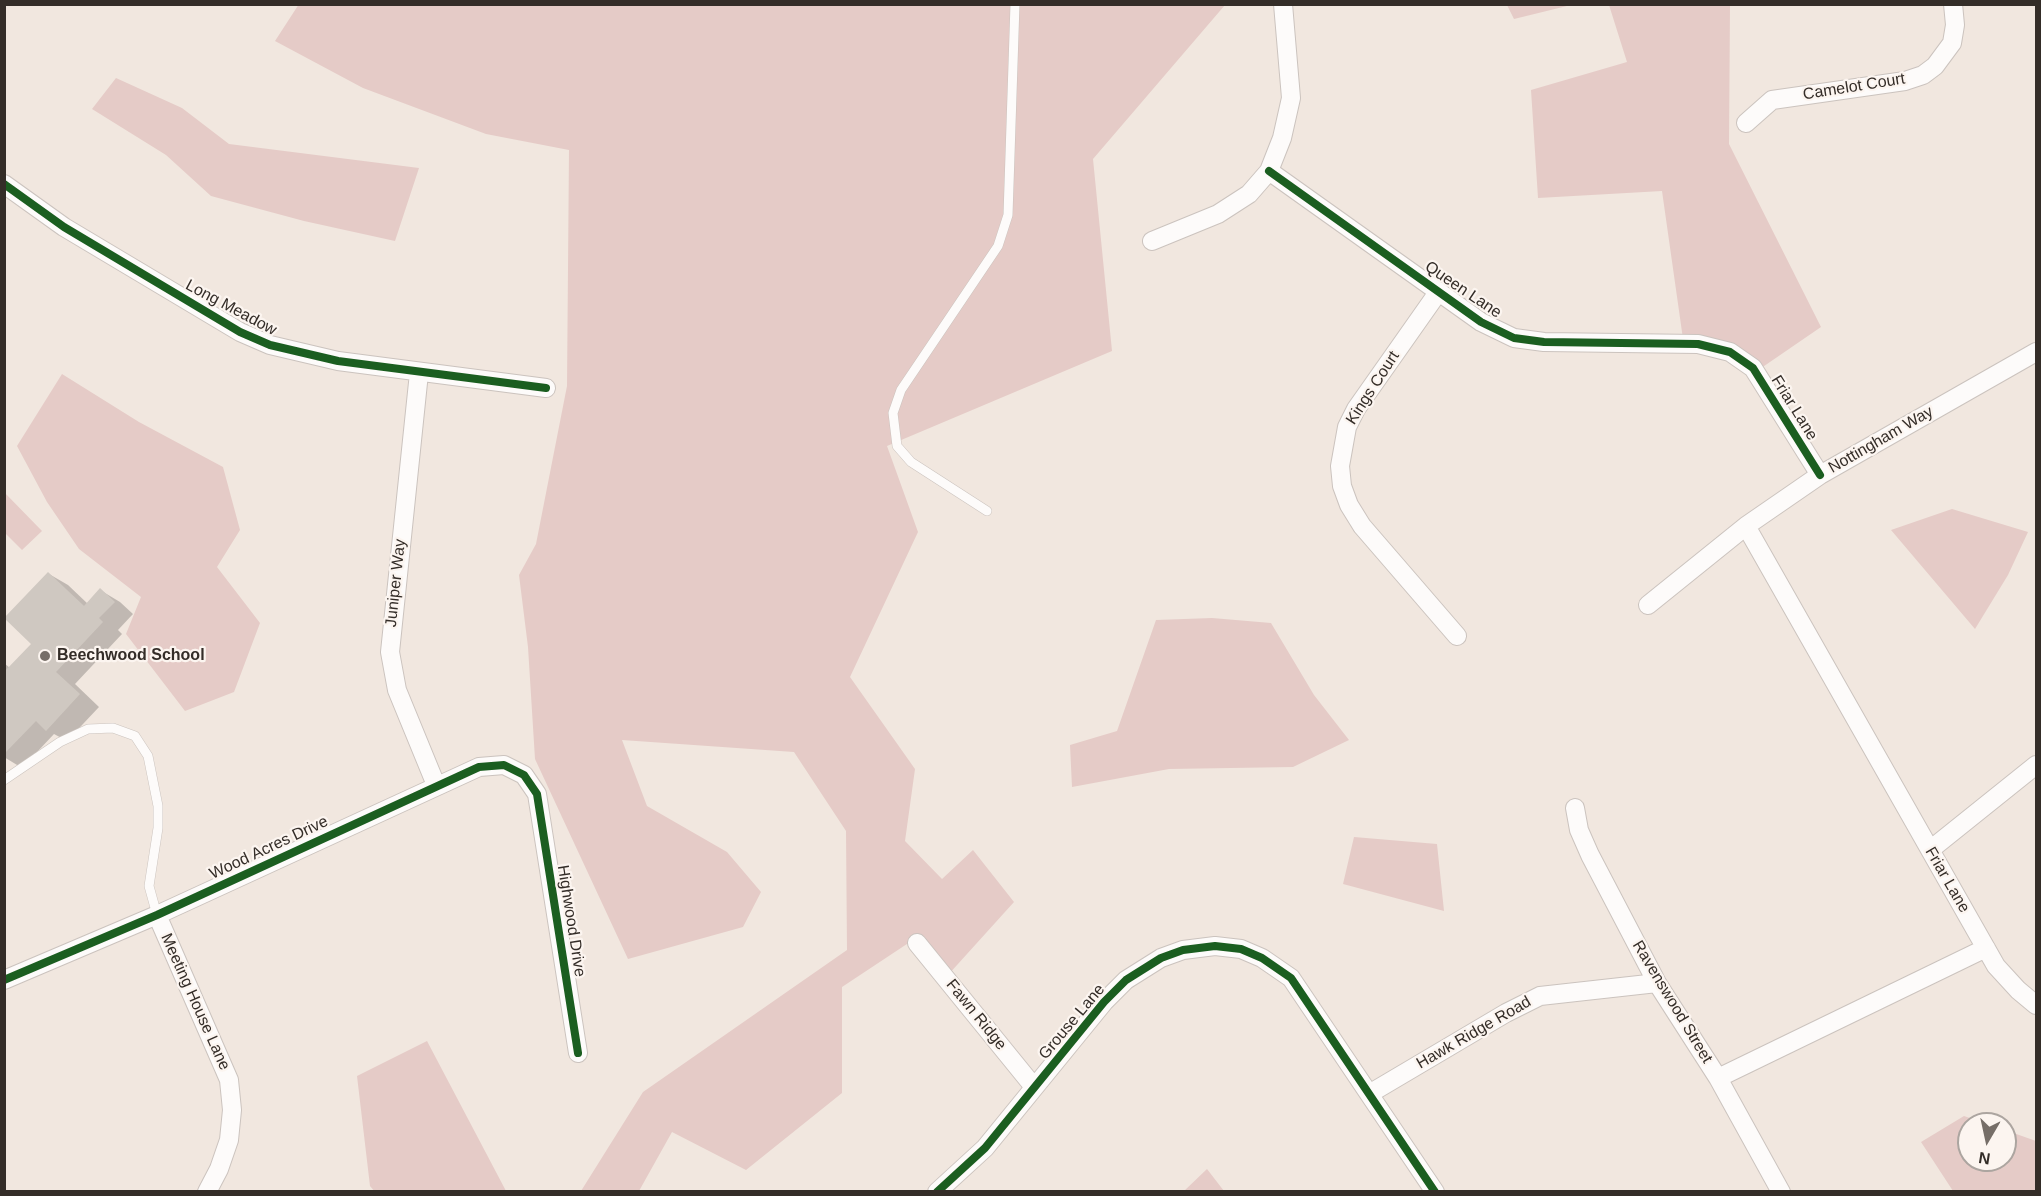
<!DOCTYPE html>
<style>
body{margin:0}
#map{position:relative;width:2041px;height:1196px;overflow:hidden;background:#f1e7df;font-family:Helvetica,sans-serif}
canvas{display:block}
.frame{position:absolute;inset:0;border:6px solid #342d28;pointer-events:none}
.north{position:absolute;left:1957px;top:1112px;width:60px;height:60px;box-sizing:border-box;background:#fcf5f0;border:2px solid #aca5a0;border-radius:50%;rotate:189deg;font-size:16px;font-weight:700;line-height:24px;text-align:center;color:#342d28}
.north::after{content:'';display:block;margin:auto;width:21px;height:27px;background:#766e68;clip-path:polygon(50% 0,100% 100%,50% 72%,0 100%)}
</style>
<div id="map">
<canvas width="2041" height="1196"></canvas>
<div class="frame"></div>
<div class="north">N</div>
</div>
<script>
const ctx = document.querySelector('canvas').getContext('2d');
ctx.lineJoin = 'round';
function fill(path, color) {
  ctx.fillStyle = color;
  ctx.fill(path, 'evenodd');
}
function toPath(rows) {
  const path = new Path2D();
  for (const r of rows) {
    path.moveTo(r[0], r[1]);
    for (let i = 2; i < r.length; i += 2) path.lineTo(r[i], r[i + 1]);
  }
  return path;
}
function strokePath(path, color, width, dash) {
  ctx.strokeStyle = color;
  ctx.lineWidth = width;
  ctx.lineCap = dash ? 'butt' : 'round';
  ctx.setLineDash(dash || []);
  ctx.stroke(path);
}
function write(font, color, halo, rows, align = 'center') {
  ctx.font = font + ' Helvetica,sans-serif';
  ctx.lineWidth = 4.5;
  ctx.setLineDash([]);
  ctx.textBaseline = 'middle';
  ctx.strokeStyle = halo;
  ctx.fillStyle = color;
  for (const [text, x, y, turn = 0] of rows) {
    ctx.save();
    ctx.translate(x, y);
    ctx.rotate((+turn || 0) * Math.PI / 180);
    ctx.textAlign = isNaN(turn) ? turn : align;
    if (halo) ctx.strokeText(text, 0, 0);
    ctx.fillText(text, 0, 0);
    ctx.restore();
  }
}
fill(toPath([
 [299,4,1225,5,1093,159,1112,351,887,446,918,532,850,677,915,769,905,841,942,879,973,850,1014,902,948,975,919,936,842,987,842,1093,746,1170,672,1132,639,1191,581,1191,643,1092,847,950,846,831,794,752,622,740,647,806,727,852,761,892,743,927,628,959,535,759,528,647,519,575,536,544,567,386,569,150,486,134,363,88,275,41],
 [1507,5,1571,5,1514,19],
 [1609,5,1730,5,1729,144,1821,327,1751,375,1724,350,1683,339,1662,191,1538,198,1531,90,1627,62],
 [116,78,182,108,229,144,419,168,395,241,304,221,211,196,166,155,92,109],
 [62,374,139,422,223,467,240,530,217,567,260,623,234,692,185,711,126,634,141,597,79,549,47,502,17,446],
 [4,492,42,531,22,550,5,533],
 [1952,509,2028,532,2008,575,1975,629,1891,530],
 [1212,618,1271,623,1314,695,1349,740,1293,767,1169,769,1072,787,1070,745,1117,731,1156,620],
 [1354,837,1437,844,1444,911,1343,884],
 [427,1041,506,1191,375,1192,370,1186,357,1076],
 [1964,1116,1987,1124,1969,1124,1969,1160,2005,1160,2005,1130,2036,1141,2036,1191,1953,1191,1921,1142],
 [1207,1169,1224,1191,1184,1191]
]), '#e5cbc7');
fill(toPath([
 [49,574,68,585,88,604,100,590,120,602,133,614,118,630,122,634,75,684,99,707,67,741,54,734,22,768,4,757,4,663,10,668,33,644]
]), '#0003');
fill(toPath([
 [48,572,84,606,100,588,115,602,99,618,103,622,56,672,80,694,46,731,36,721,4,754,4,672,31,644,4,618]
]), '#cfc8c1');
const lane = toPath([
 [987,511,911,462,897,446,893,413,901,390,998,246,1008,215,1015,4],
 [4,780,60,742,88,729,113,728,135,736,148,756,158,806,158,828,149,886,157,915]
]);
const street = toPath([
 [1746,123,1772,100,1905,81,1923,75,1935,66,1952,43,1955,25,1953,4],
 [1269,171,1481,322,1514,338,1544,342,1698,344,1730,352,1753,368,1820,475],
 [4,184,64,227,240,332,270,345,338,361,546,388],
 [1152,241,1218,214,1249,194,1269,171,1282,138,1291,98,1283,4],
 [1439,291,1356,409,1347,427,1340,466,1342,486,1349,505,1362,526,1457,636],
 [419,373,390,652,397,690,436,785],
 [1746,526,1996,966,2018,990,2036,1005],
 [1648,605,1746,526,1820,475,2036,352],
 [1575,808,1579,830,1590,855,1657,983,1718,1078,1781,1192],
 [1930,850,2036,765],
 [157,915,229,1080,232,1110,229,1140,219,1169,207,1192],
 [917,943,1034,1087],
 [4,980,157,915,479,767,504,765,524,775,537,794,578,1053],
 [1718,1078,1986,948],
 [1369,1094,1506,1013,1540,996,1657,983],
 [937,1192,985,1148,1104,1002,1126,980,1161,958,1183,950,1215,946,1241,949,1262,958,1291,978,1435,1192]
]);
strokePath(lane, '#cbc3be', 10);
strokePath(street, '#cbc3be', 20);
strokePath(lane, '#fdfbfa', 9);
strokePath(street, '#fdfbfa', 18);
strokePath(toPath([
 [1269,171,1481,322,1514,338,1544,342,1698,344,1730,352,1753,368,1820,475],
 [4,184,64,227,240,332,270,345,338,361,546,388],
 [4,980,157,915,479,767,504,765,524,775,537,794,578,1053],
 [937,1192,985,1148,1104,1002,1126,980,1161,958,1183,950,1215,946,1241,949,1262,958,1291,978,1435,1192]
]), '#1b5e20', 8);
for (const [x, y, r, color] of [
 [45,656,6,"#766e68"]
]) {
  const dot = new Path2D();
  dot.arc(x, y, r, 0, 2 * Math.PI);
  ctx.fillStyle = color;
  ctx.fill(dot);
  strokePath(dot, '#fcf5f0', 2);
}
write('16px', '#342d28', '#fcf5f0', [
 ["Camelot Court",1854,87,-9],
 ["Queen Lane",1463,290,34],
 ["Long Meadow",231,308,28],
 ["Kings Court",1373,388,-57],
 ["Friar Lane",1794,408,58],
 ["Nottingham Way",1881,440,-30],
 ["Juniper Way",396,583,-84],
 ["Wood Acres Drive",269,848,-25],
 ["Friar Lane",1947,880,60],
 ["Highwood Drive",571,921,81],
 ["Meeting House Lane",195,1002,66],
 ["Ravenswood Street",1672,1002,59],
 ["Fawn Ridge",976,1015,51],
 ["Grouse Lane",1072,1022,-50],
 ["Hawk Ridge Road",1474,1033,-30]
]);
write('bold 16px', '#342d28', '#fcf5f0', [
 ["Beechwood School",57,656]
], 'left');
</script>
